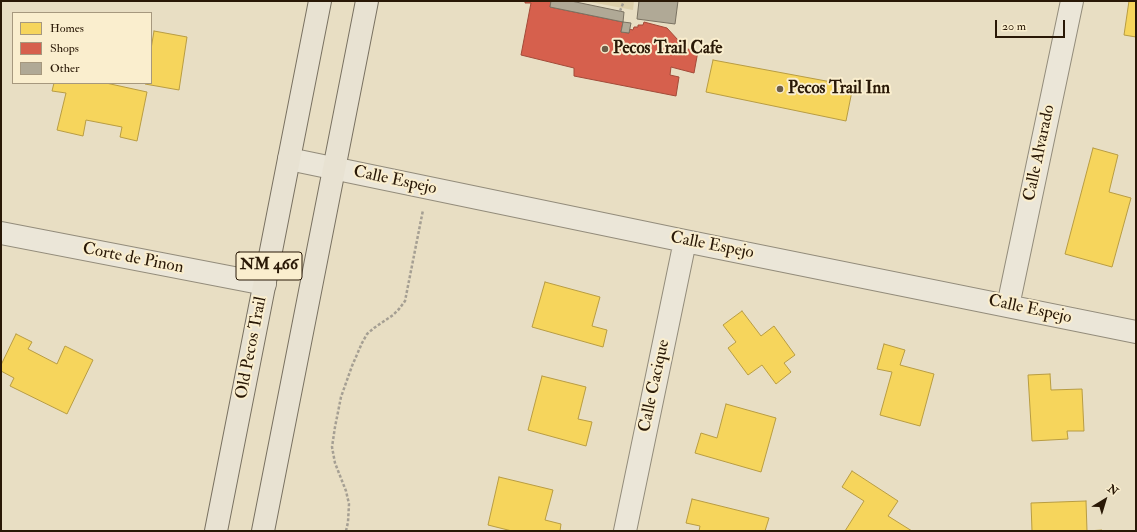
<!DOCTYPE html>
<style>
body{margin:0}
#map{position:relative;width:1137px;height:532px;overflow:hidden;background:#e8dec3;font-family:"IM FELL Double Pica",serif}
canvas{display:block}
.frame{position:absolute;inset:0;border:2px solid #291806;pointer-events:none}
.legend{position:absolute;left:12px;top:12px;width:140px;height:72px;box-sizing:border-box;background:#faeece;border:1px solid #a6987e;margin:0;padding:5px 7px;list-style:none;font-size:12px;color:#291806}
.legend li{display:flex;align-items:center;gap:8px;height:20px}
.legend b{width:20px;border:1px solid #a6987e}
.north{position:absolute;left:1085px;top:480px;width:40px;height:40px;-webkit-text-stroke:3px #faeece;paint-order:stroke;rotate:38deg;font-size:11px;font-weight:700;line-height:16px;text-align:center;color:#291806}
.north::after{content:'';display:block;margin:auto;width:14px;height:18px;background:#291806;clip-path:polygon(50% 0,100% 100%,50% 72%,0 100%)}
.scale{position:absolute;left:995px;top:20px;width:70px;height:18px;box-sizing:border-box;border:2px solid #291806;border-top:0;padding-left:5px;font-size:12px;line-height:14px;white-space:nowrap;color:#291806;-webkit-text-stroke:3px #faeece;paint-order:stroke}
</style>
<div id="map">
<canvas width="1137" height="532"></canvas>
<div class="frame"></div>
<ul class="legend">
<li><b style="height:11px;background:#f6d55c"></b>Homes</li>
<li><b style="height:11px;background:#d6604d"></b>Shops</li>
<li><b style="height:11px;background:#b0a996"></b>Other</li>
</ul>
<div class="north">N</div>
<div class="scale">20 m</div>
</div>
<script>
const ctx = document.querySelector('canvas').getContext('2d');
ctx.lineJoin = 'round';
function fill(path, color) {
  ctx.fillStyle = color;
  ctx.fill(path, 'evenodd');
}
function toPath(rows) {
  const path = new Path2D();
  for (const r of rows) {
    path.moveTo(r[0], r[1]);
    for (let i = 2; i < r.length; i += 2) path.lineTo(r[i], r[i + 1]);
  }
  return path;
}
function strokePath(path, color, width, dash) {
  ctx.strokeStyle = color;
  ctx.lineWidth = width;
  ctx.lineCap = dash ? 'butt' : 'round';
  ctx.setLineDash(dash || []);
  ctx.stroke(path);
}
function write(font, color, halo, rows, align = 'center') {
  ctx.font = font + ' "IM FELL Double Pica",serif';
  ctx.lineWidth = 4;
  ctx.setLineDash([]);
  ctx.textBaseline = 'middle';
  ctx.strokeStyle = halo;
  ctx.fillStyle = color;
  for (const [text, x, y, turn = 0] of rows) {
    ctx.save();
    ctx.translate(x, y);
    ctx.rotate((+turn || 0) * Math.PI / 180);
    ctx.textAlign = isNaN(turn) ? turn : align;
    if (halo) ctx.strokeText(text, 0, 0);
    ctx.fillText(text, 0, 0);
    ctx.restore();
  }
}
fill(toPath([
 [585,1,634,1,633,10]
]), '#ddcfaa');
const homes = toPath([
 [1129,1,1136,1,1136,37,1124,35,1129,1],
 [154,31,187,37,179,90,145,84,145,83,151,83,151,49,154,31],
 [713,60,853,86,846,121,706,92,713,60],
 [54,83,106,83,147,92,137,141,120,137,122,127,86,120,83,136,57,130,66,93,52,91,54,83],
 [1093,148,1118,155,1109,192,1131,198,1112,267,1065,254,1093,148],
 [545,282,600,297,592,326,607,330,603,347,532,327,545,282],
 [742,311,761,336,774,326,795,355,784,363,791,372,776,384,762,365,748,375,728,348,736,342,723,325,742,311],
 [16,334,32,342,28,349,57,364,65,346,93,360,67,414,10,386,14,378,1,371,1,365,16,334],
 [884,344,905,350,900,365,934,374,920,426,880,415,892,372,877,369,884,344],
 [1050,374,1051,390,1082,389,1084,431,1067,431,1068,439,1032,441,1028,375,1050,374],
 [542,376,586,387,578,419,592,422,586,446,528,430,542,376],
 [726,404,776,418,761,472,695,453,701,433,717,438,726,404],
 [852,471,898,501,888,516,912,531,845,531,864,501,842,487,852,471],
 [499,477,553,490,545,520,561,524,560,531,512,531,488,525,499,477],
 [692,499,769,518,765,531,699,531,700,526,686,523,692,499],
 [1086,501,1087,531,1102,530,1102,531,1032,531,1031,503,1086,501]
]);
fill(homes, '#f6d55c');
strokePath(homes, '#b89c42', 1);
const shops = toPath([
 [525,1,551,1,550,7,623,22,621,32,629,33,629,29,633,30,634,27,638,27,638,25,643,25,644,22,667,28,678,40,677,47,698,51,694,73,671,67,670,75,679,77,676,96,574,76,574,68,521,55,531,3,525,3,525,1]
]);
fill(shops, '#d6604d');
strokePath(shops, '#a24a38', 1);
const building = toPath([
 [551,1,571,1,624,12,623,22,550,7,551,1],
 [639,1,678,1,675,24,637,19,639,1],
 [623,22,631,23,629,33,621,32,623,22]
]);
fill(building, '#b0a996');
strokePath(building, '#797161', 1);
const street = toPath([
 [289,159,685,241,1136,332],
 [1,233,265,284],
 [1008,306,1072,1],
 [625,531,685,241]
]);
const primary = toPath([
 [216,531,320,1],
 [263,531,367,1]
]);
strokePath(street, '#938c7b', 24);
strokePath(primary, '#797161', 24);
strokePath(toPath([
 [620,11,624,1],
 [346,531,348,522,349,504,346,491,335,463,332,447,335,427,341,397,352,366,362,343,367,334,374,328,393,315,399,309,405,301,423,210]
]), '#a59f93', 2.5, [3, 2]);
strokePath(street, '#ebe6d8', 22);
strokePath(primary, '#e8e2d2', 22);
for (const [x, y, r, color] of [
 [605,49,4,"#6c5d48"],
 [780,89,4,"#6c5d48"]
]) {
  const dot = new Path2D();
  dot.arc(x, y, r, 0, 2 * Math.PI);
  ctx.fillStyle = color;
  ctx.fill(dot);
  strokePath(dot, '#faeece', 1.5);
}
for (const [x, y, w] of [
 [269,266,66]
]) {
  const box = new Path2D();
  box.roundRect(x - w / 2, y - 14, w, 28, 3);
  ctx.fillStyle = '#faeece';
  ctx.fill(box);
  strokePath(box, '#291806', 1);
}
write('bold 16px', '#291806', null, [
 ["NM 466",269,266]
]);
write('bold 17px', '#291806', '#faeece', [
 ["Pecos Trail Cafe",613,49],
 ["Pecos Trail Inn",788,89]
], 'left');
write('17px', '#291806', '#faeece', [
 ["Calle Alvarado",1040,153,-78],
 ["Calle Espejo",395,181,12],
 ["Calle Espejo",712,246,11],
 ["Corte de Pinon",133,259,11],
 ["Calle Espejo",1030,310,12],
 ["Old Pecos Trail",252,348,-79],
 ["Calle Cacique",655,386,-78]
]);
</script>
